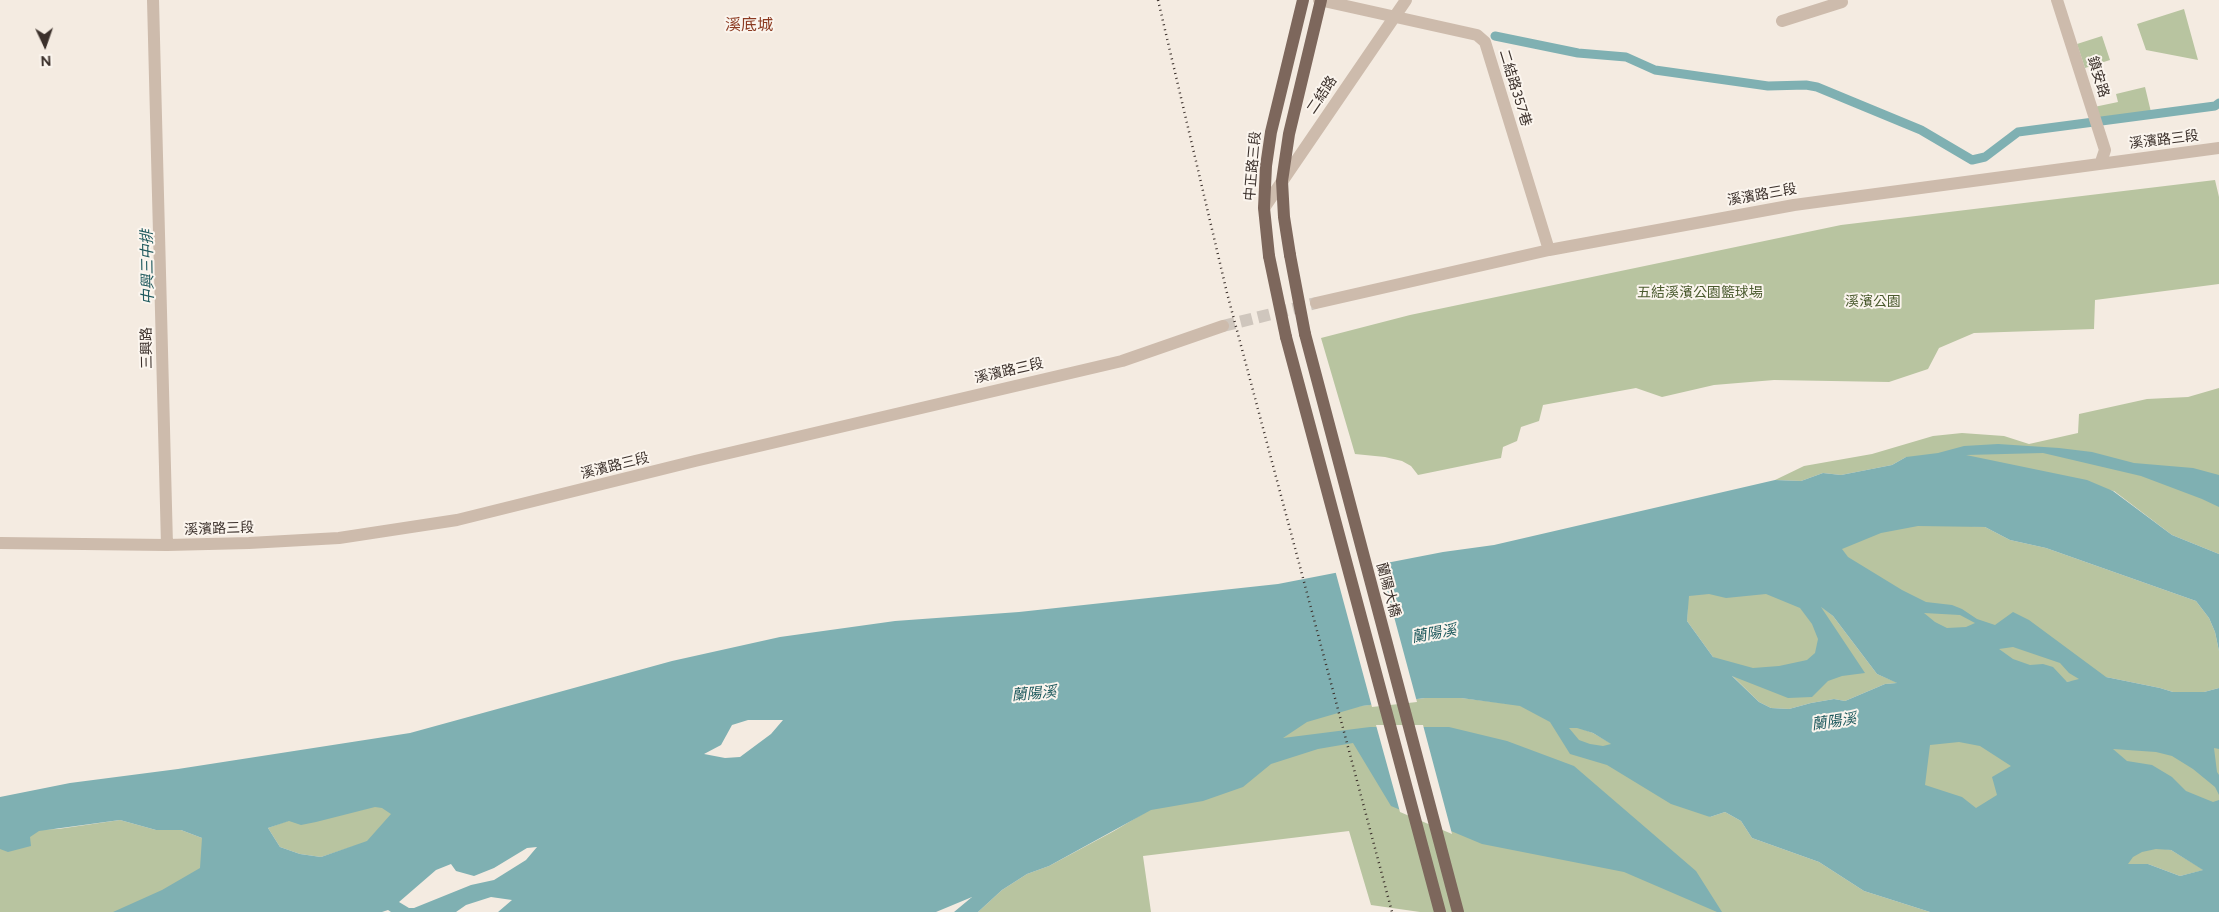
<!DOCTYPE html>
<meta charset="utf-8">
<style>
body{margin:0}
#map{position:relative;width:2219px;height:912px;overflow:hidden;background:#f4ebe1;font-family:Figtree,sans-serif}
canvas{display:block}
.north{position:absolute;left:20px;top:20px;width:50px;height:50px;-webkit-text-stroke:4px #fbf5ee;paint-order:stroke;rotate:177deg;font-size:14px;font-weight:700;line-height:20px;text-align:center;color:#3b302b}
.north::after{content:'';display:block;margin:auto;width:18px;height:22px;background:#3b302b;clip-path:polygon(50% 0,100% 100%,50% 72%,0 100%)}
</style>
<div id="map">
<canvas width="2219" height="912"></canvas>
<div class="north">N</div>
</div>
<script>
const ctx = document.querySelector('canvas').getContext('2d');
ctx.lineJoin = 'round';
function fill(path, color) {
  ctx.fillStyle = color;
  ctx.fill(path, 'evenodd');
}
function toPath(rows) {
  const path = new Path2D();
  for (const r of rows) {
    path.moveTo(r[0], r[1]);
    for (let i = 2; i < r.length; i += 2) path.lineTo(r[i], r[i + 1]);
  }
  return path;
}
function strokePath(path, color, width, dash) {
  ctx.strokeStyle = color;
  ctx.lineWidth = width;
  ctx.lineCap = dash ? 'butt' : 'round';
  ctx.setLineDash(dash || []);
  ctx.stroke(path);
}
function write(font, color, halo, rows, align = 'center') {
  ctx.font = font + ' Figtree,"Noto Sans TC",sans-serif';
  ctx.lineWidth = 4;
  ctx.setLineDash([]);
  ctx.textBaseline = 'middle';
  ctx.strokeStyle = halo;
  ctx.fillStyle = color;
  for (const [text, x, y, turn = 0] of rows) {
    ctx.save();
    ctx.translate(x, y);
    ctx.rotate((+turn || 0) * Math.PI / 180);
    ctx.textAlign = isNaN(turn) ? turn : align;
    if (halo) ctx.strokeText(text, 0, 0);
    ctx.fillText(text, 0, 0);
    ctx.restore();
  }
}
fill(toPath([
 [2184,9,2198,60,2146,50,2137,24],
 [2102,36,2110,60,2085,68,2077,44],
 [2145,87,2151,112,2099,119,2094,107,2118,102,2116,94],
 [2215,180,2219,197,2219,284,2095,300,2094,329,1974,333,1939,348,1928,369,1889,382,1774,380,1714,385,1662,397,1636,388,1543,405,1539,421,1521,427,1517,441,1503,447,1501,458,1418,475,1411,466,1402,461,1385,457,1355,454,1321,338,1410,315,1841,225],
 [2219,388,2219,554,2172,535,2114,491,1906,457,1892,465,1841,475,1823,473,1801,481,1775,480,1804,466,1872,454,1933,436,1962,433,2004,436,2029,444,2078,433,2079,414,2147,399,2188,397],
 [1874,519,1985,527,2010,540,2046,548,2196,601,2209,618,2215,632,2219,651,2219,688,2204,692,2173,692,2160,688,2106,677,2067,682,2040,676,1774,559],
 [1700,583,1765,589,1819,605,1833,616,1877,674,1898,683,1885,684,1845,701,1834,699,1811,703,1789,709,1771,708,1759,702,1713,657,1687,621,1688,596],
 [1425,698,1461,698,1519,705,1593,733,1612,744,1710,817,1725,812,1741,821,1752,838,1819,862,1864,891,1930,912,1420,912,1371,905,1349,831,1143,856,1151,912,978,912,1002,890,1027,874,1049,866,1114,831,1313,712],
 [1959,726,2032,761,1982,831,1832,746],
 [2151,735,2219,745,2219,834,2054,760],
 [424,771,388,835,321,857,300,854,280,847,268,828],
 [120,820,156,830,181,830,202,838,300,912,0,912,0,831,58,829],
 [2067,831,2171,850,2204,870,2180,876,2148,864,2127,865]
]), '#b8c4a0');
fill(toPath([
 [1998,444,2059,448,2092,452,2134,463,2193,468,2219,475,2219,507,2202,499,2141,476,2043,453,1966,455,2087,480,2113,491,2172,535,2219,554,2219,651,2215,632,2209,618,2196,601,2046,548,2010,540,1985,527,1918,526,1881,533,1842,549,1848,557,1902,590,1926,602,1952,605,1962,609,1977,619,1995,625,2013,612,2029,620,2106,677,2160,688,2173,692,2204,692,2219,688,2219,749,2214,748,2217,772,2219,775,2219,795,2215,787,2193,769,2172,756,2156,752,2113,749,2127,761,2152,765,2172,777,2186,791,2213,802,2219,800,2219,912,1930,912,1864,891,1819,862,1752,838,1741,821,1725,812,1710,817,1671,804,1607,765,1570,754,1550,722,1520,706,1461,698,1425,698,1362,706,1307,722,1283,738,1370,727,1449,727,1507,741,1574,766,1696,871,1722,912,1717,912,1624,872,1482,844,1391,806,1353,743,1318,749,1271,764,1243,787,1203,801,1151,810,1049,866,1027,874,1002,890,978,912,954,912,972,897,936,912,498,912,512,900,491,897,466,905,456,912,391,912,388,910,382,912,113,912,162,890,200,868,202,838,181,830,156,830,120,820,39,831,30,837,31,846,8,852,0,849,0,797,70,783,178,769,410,733,672,661,780,637,895,621,1019,612,1278,584,1443,552,1494,545,1775,480,1801,481,1823,473,1841,475,1892,465,1906,457,1938,453,1964,446],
 [1709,594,1726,598,1766,594,1800,608,1812,624,1818,639,1815,653,1807,660,1779,666,1753,668,1713,657,1687,621,1689,596],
 [1821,607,1833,616,1877,674,1897,683,1885,684,1845,701,1834,699,1811,703,1789,709,1771,708,1759,702,1732,676,1788,698,1812,697,1828,681,1842,676,1865,673],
 [1924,613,1960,615,1975,623,1966,627,1947,628,1935,622],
 [2013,647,2060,663,2069,673,2079,679,2067,682,2053,667,2043,664,2030,665,2013,659,1999,649],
 [748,720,783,720,771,734,740,757,725,758,704,754,721,745,732,725],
 [1569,728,1577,728,1593,733,1611,744,1603,746,1590,744,1579,740],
 [1959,742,1980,746,2011,766,1992,777,1997,795,1976,808,1962,797,1925,785,1930,745],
 [375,807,382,808,391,814,367,841,321,857,300,854,280,847,268,828,289,821,301,825,316,822],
 [537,847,526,860,494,880,471,885,414,908,409,908,399,902,436,870,451,864,456,871,474,876,494,868,527,848],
 [2156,849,2171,850,2203,870,2180,876,2148,864,2128,864,2133,857,2142,852]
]), '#7fb0b2');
fill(toPath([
 [1379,561,1417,702,1372,707,1335,570],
 [1376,725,1423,725,1452,834,1400,812]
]), '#f4ebe1');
strokePath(toPath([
 [1495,36,1578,53,1626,57,1655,70,1768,86,1806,85,1817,87,1921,130,1972,160,1985,157,2018,132,2215,106,2219,103]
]), '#7fb0b2', 9);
strokePath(toPath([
 [1223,326,1316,303]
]), '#cfc6bd', 12, [12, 6]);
strokePath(toPath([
 [153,0,167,545],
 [1319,0,1477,35,1485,42,1549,250],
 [2057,0,2105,150,2101,162],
 [1782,21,1842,2],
 [1264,208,1406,0],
 [1316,303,1549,250,1794,205,2219,148],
 [0,543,167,545,249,543,339,538,457,520,695,461,1122,361,1223,326]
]), '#cdbbac', 12);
strokePath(toPath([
 [1290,255,1284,217,1282,181,1289,134,1321,0],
 [1269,256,1264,208,1266,166,1271,132,1303,0],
 [1305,334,1458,912],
 [1286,337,1440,912]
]), '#7d675c', 12);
strokePath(toPath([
 [1158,0,1227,293,1392,912]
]), '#3b302b', 2.5, [1, 4]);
strokePath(toPath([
 [1290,255,1305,334],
 [1269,256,1286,337]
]), '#7d675c', 12);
write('14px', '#3b302b', '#fbf5ee', [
 ["鎮安路",2098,77,73],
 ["二結路357巷",1515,88,73],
 ["二結路",1322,95,-56],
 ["溪濱路三段",2164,140,-7],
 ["中正路三段",1253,166,-85],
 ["溪濱路三段",1762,195,-10],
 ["三興路",147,348,-91],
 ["溪濱路三段",1009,371,-13],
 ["溪濱路三段",615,466,-14],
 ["溪濱路三段",219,529,-2],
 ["蘭陽大橋",1388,590,75]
]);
write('14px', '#4a5a2e', '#fbf5ee', [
 ["五結溪濱公園籃球場",1700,293],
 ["溪濱公園",1873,302]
]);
write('italic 15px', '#1f5a5e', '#fbf5ee', [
 ["中興三中排",148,267,-91],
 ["蘭陽溪",1434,634,-10],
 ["蘭陽溪",1034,694,-5],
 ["蘭陽溪",1834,722,-8]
]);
write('16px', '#8c3b22', '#fbf5ee', [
 ["溪底城",749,25]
]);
</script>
